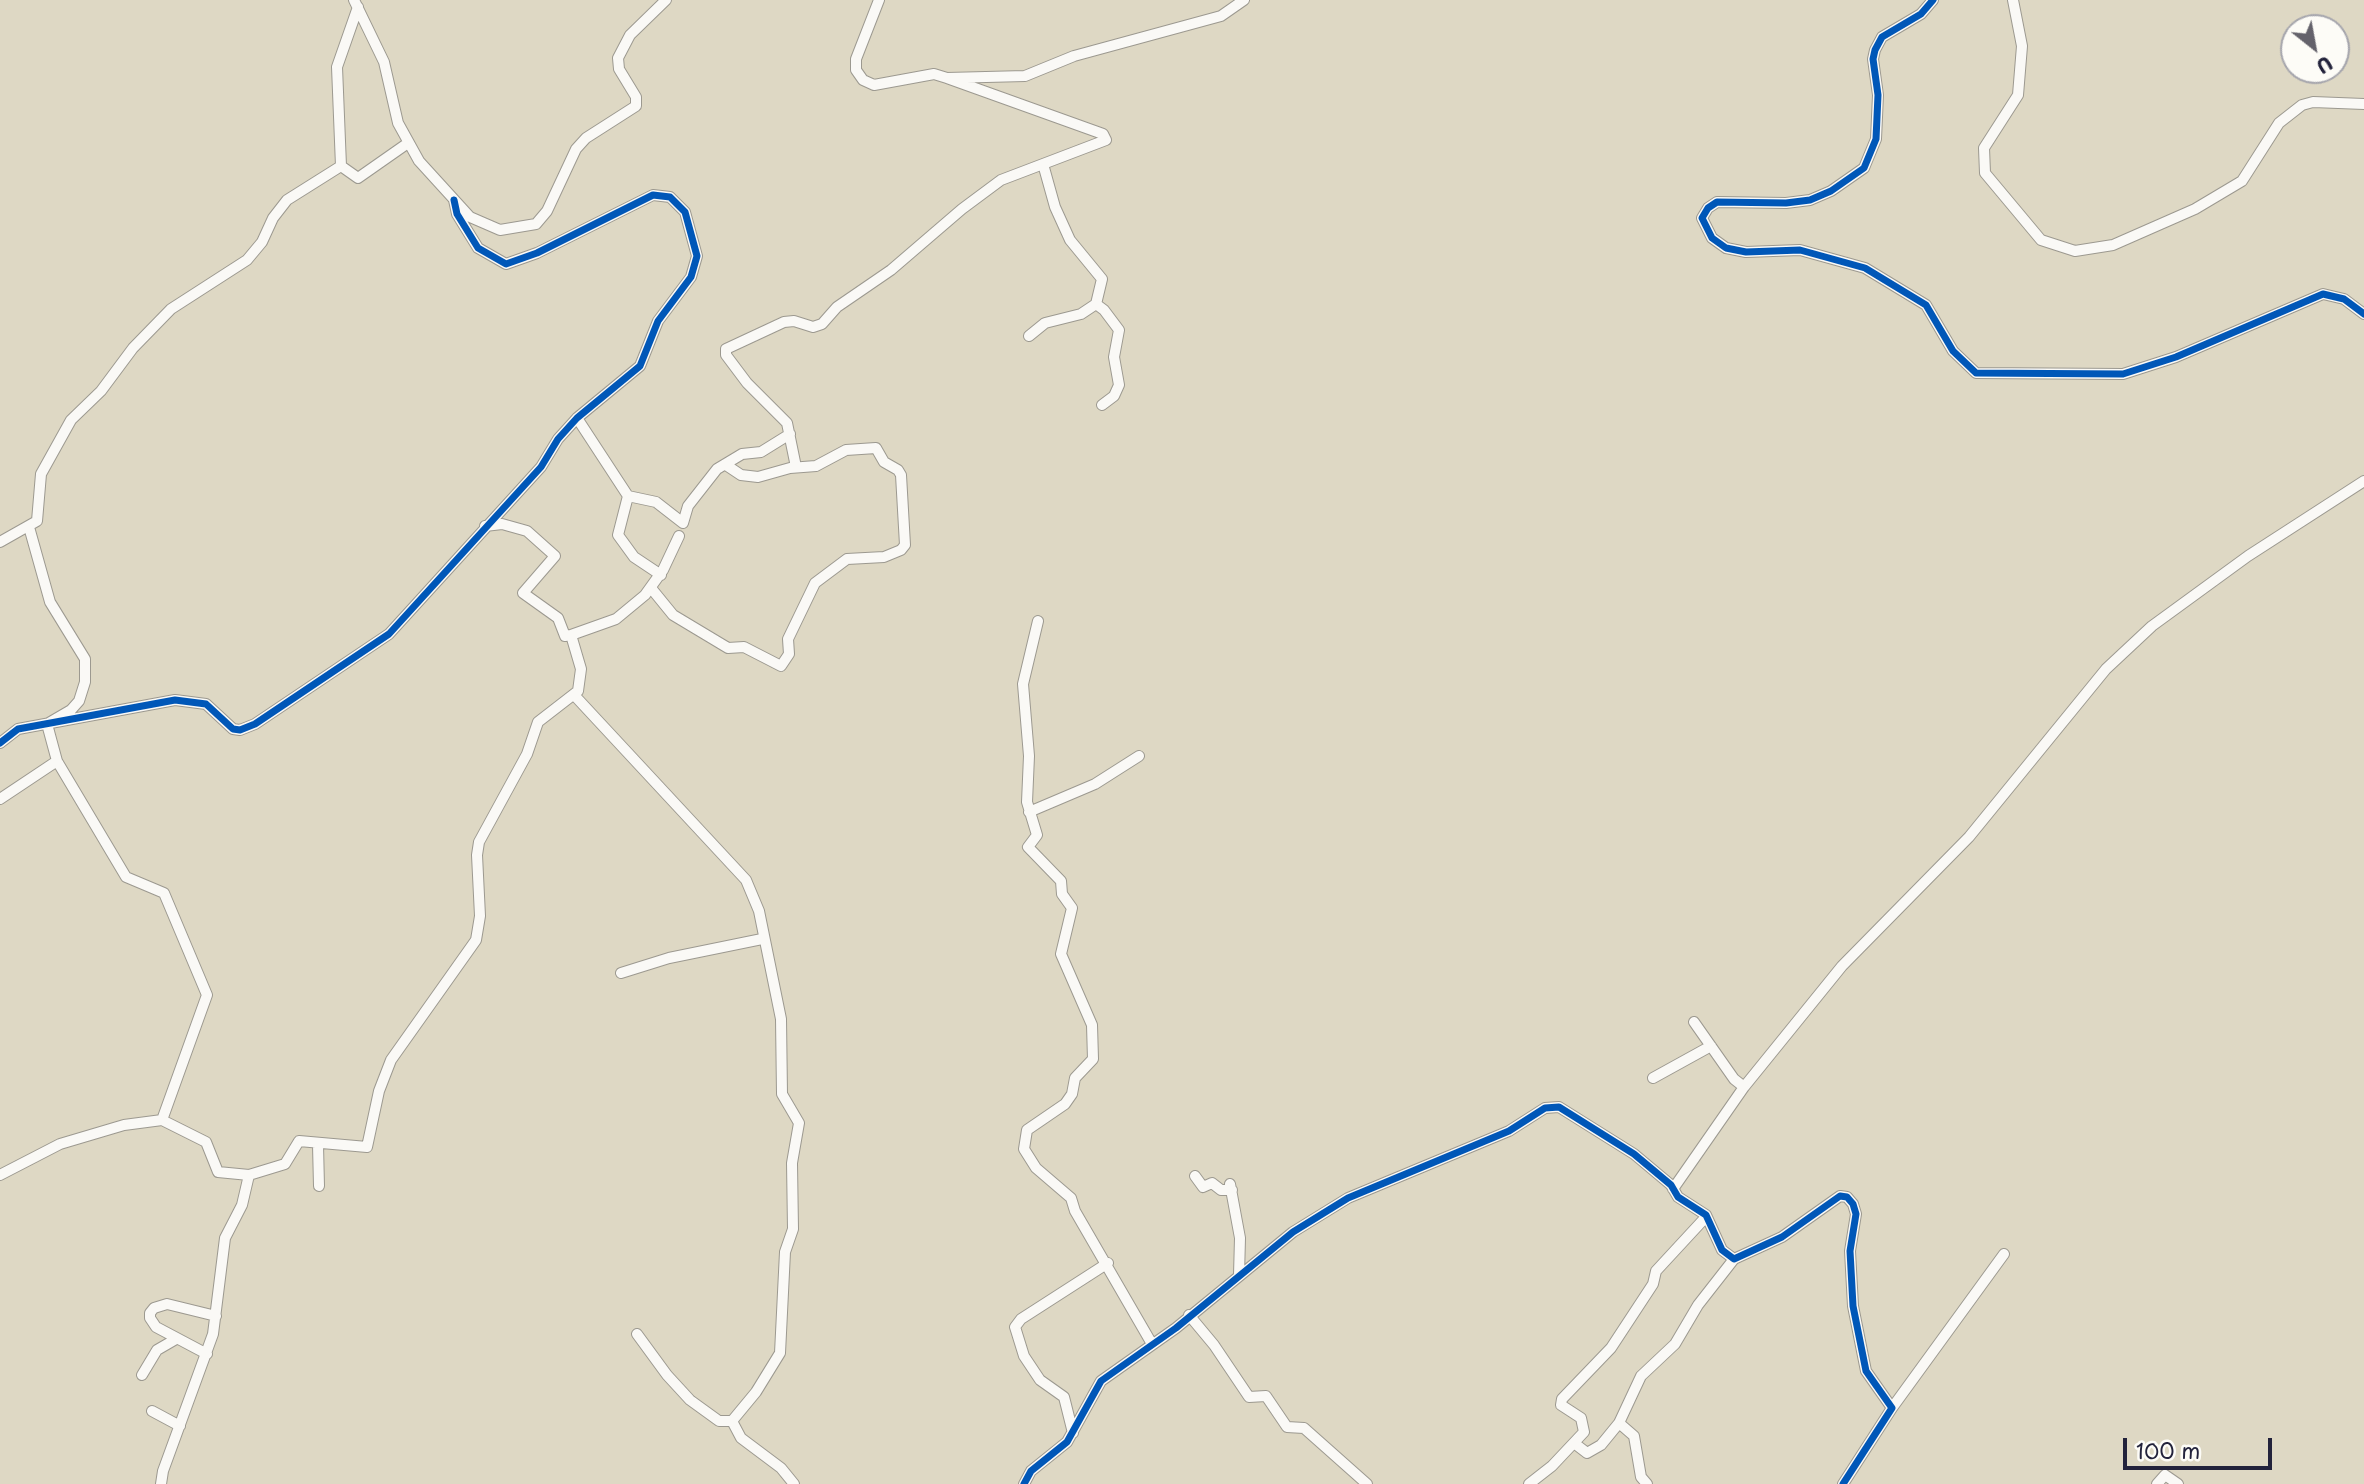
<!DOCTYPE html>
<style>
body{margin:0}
#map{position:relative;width:2364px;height:1484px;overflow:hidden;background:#ded8c4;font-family:"Playpen Sans",sans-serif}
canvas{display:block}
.north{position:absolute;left:2280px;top:14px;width:70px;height:70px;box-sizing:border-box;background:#fdfcf7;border:2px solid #a5a5ac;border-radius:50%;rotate:149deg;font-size:19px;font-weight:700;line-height:28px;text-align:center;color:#22223b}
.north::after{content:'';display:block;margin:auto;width:24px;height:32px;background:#64626b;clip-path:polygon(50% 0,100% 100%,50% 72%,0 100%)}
.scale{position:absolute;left:2123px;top:1438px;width:149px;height:32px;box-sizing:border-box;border:4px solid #22223b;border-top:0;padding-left:9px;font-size:21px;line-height:24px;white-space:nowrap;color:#22223b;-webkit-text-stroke:5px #fdfcf7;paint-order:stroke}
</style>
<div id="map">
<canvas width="2364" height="1484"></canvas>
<div class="north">U</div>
<div class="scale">100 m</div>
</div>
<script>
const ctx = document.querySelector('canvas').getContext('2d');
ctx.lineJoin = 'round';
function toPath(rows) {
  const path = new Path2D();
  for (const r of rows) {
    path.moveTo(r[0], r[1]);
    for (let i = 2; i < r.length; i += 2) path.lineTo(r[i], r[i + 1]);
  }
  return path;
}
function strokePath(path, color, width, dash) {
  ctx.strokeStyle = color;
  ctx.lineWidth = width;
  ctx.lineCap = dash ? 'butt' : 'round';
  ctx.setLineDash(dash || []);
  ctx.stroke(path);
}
const minor = toPath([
 [354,0,384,62,398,123,419,161,470,217,500,230,536,224,547,211,576,149,586,138,636,106,636,97,619,69,618,58,630,35,666,0],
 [879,0,856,59,856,70,863,80,874,85,934,74,947,78,1025,76,1074,56,1221,16,1244,0],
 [1933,0,1921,14,1882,37,1875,50,1873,59,1878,95,1876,139,1864,168,1831,191,1810,200,1786,203,1717,202,1708,208,1702,218,1712,238,1726,248,1746,252,1800,250,1865,268,1926,305,1953,351,1976,373,2123,374,2176,357,2323,294,2344,299,2364,314],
 [2013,0,2022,46,2018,95,1984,148,1985,173,2041,240,2075,251,2113,245,2195,209,2242,181,2279,123,2302,105,2313,102,2364,104],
 [1043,164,1055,207,1070,240,1102,279,1096,304],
 [341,166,358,178,408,143],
 [1029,336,1045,323,1081,314,1096,304,1104,310,1119,330,1114,357,1119,385,1114,396,1102,405],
 [577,418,628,496,656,502,683,523],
 [796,467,787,423,747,383,726,355,726,349,784,322,794,321,813,327,822,324,837,307,891,270,962,209,1001,180,1106,140,1103,134,947,78],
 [628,496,618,535,634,557,661,575],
 [683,523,688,506,717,469,742,454,761,452,790,434],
 [485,526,502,524,527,531,555,556,523,593,558,618,565,636,571,635],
 [29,527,50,602,85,659,85,682,79,701,71,710,47,724,57,761,126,877,164,893,207,995,162,1120,206,1142,218,1172,249,1175,242,1205,225,1238,213,1334,163,1471,161,1484],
 [0,542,37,521,41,474,71,420,101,391,133,348,171,309,247,260,262,242,273,218,287,200,341,166,337,67,358,7],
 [651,588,673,615,728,648,744,647,781,666,789,654,788,639,815,583,847,559,884,557,901,550,905,545,901,475,898,470,884,462,876,448,846,450,816,466,790,468,758,477,741,475,726,465],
 [1038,621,1023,684,1029,756,1027,802,1037,835,1028,847,1061,881,1062,894,1072,908,1061,954,1092,1025,1093,1059,1075,1078,1072,1094,1065,1104,1027,1130,1024,1149,1036,1168,1071,1198,1075,1211,1152,1344],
 [575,696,746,880,759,911,781,1019,782,1094,799,1123,792,1163,793,1229,785,1252,780,1353,756,1392,732,1421,741,1438,781,1468,794,1484],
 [0,743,18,729,175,700,206,704,233,729,240,730,255,724,389,634,541,467,558,439,577,418,640,366,658,321,691,277,697,256,685,212,670,197,653,195,537,253,506,264,478,248,457,214,454,200],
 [0,799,57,761],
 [1029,812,1095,784,1139,756],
 [621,973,669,958,762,939],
 [1694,1022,1734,1079,1744,1087],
 [1653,1078,1711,1046],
 [318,1145,319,1186],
 [0,1175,60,1144,124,1125,162,1120],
 [249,1175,285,1164,299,1141,367,1147,379,1091,391,1060,476,940,480,916,477,855,479,842,527,754,538,722,578,691,581,669,571,635,616,619,645,595,663,570,679,536],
 [1195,1176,1203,1187,1212,1183,1221,1190,1232,1190],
 [1230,1184,1240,1238,1239,1275],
 [1673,1189,1744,1087,1842,966,1969,837,2106,669,2152,626,2248,556,2364,481],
 [1189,1315,1214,1345,1249,1397,1266,1396,1287,1427,1304,1428,1367,1484],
 [637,1334,667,1375,690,1400,719,1421,732,1421],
 [207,1354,156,1327,150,1318,150,1313,154,1308,167,1304,216,1316],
 [142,1375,157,1350,176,1339],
 [1892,1408,2004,1254],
 [152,1411,180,1426],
 [1619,1423,1634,1436,1641,1477,1647,1484],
 [1073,1433,1064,1397,1040,1380,1024,1356,1015,1327,1021,1319,1108,1263],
 [1574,1443,1587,1453,1601,1445,1619,1423,1641,1376,1675,1344,1698,1305,1734,1259],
 [1024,1484,1031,1471,1067,1442,1101,1381,1176,1328,1293,1232,1348,1198,1509,1131,1545,1108,1559,1107,1634,1154,1671,1185,1678,1197,1706,1215,1722,1250,1734,1259,1782,1237,1840,1196,1847,1197,1853,1204,1856,1214,1850,1251,1853,1306,1866,1371,1892,1408,1843,1484],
 [1529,1484,1552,1466,1584,1432,1581,1418,1561,1405,1562,1399,1611,1348,1653,1284,1656,1271,1705,1218],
 [2157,1484,2165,1475,2178,1484]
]);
strokePath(minor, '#9c9990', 12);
strokePath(minor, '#faf9f6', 10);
strokePath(toPath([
 [1933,0,1921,14,1882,37,1875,50,1873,59,1878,95,1876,139,1864,168,1831,191,1810,200,1786,203,1717,202,1708,208,1702,218,1712,238,1726,248,1746,252,1800,250,1865,268,1926,305,1953,351,1976,373,2123,374,2176,357,2323,294,2344,299,2364,314],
 [0,743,18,729,175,700,206,704,233,729,240,730,255,724,389,634,541,467,558,439,577,418,640,366,658,321,691,277,697,256,685,212,670,197,653,195,537,253,506,264,478,248,457,214,454,200],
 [1024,1484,1031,1471,1067,1442,1101,1381,1176,1328,1293,1232,1348,1198,1509,1131,1545,1108,1559,1107,1634,1154,1671,1185,1678,1197,1706,1215,1722,1250,1734,1259,1782,1237,1840,1196,1847,1197,1853,1204,1856,1214,1850,1251,1853,1306,1866,1371,1892,1408,1843,1484]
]), '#0057b8', 7);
</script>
